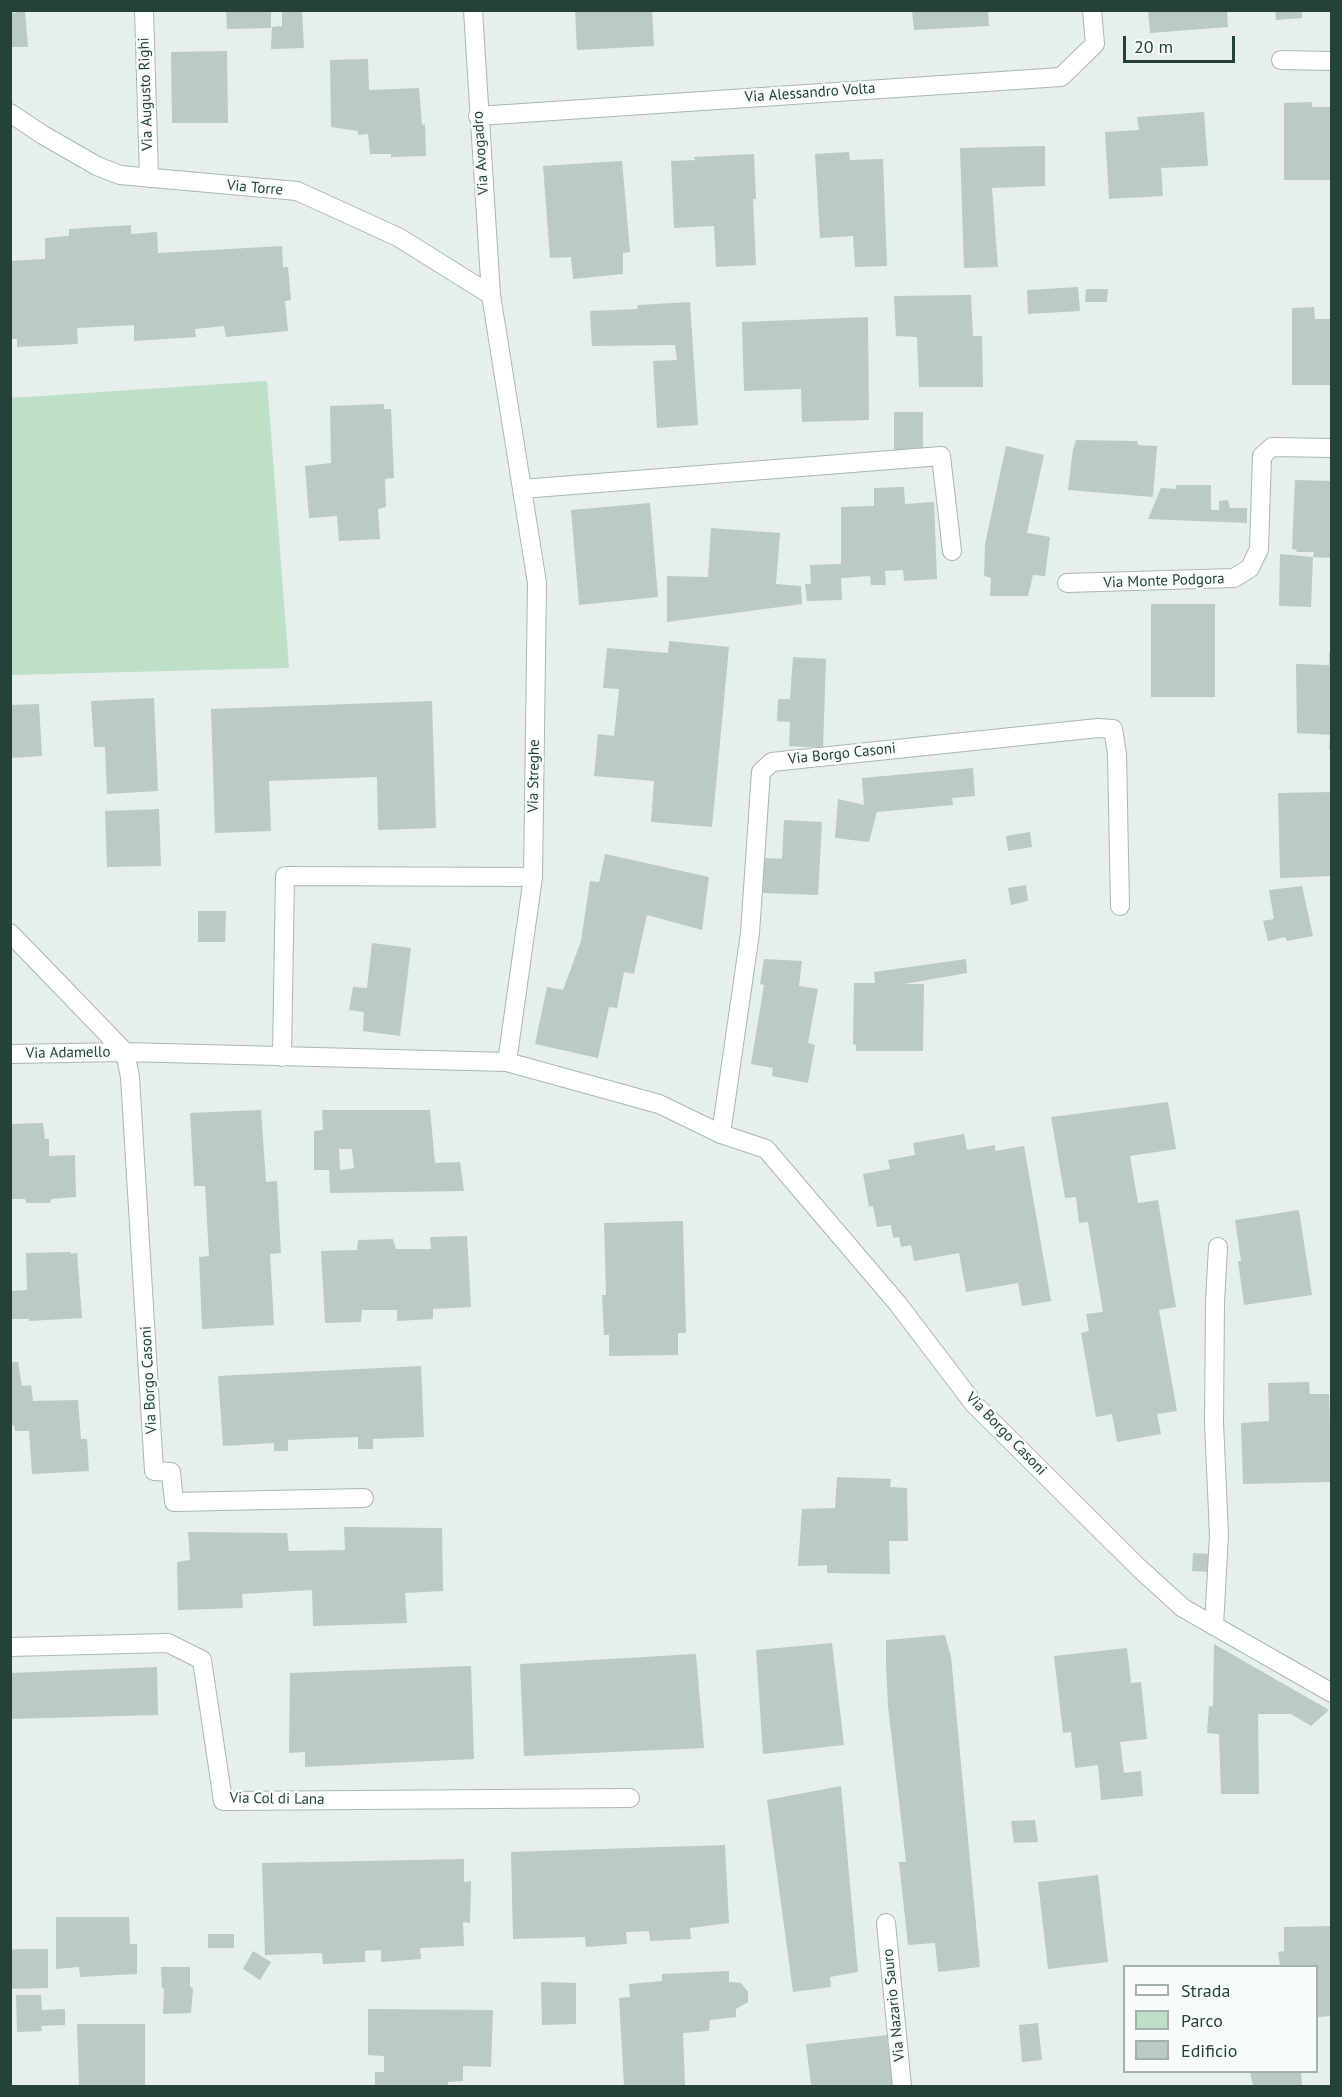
<!DOCTYPE html>
<style>
body{margin:0}
#map{position:relative;width:1342px;height:2097px;overflow:hidden;background:#e6efeb;font-family:"PT Sans",sans-serif}
canvas{display:block}
.frame{position:absolute;inset:0;border:12px solid #24423a;pointer-events:none}
.legend{position:absolute;left:1123px;top:1965px;width:195px;height:108px;box-sizing:border-box;background:#f7fbf9;border:2px solid #a3b1ad;margin:0;padding:8px 10px;list-style:none;font-size:18px;color:#24423a}
.legend li{display:flex;align-items:center;gap:12px;height:30px}
.legend b{width:30px;border:2px solid #a3b1ad}
.scale{position:absolute;left:1123px;top:36px;width:112px;height:27px;box-sizing:border-box;border:3px solid #24423a;border-top:0;padding-left:8px;font-size:18px;line-height:21px;white-space:nowrap;color:#24423a;-webkit-text-stroke:4px #f7fbf9;paint-order:stroke}
</style>
<div id="map">
<canvas width="1342" height="2097"></canvas>
<div class="frame"></div>
<ul class="legend">
<li><b style="height:8px;background:#fff"></b>Strada</li>
<li><b style="height:16px;background:#bfe0c8"></b>Parco</li>
<li><b style="height:16px;background:#bbcac4"></b>Edificio</li>
</ul>
<div class="scale">20 m</div>
</div>
<script>
const ctx = document.querySelector('canvas').getContext('2d');
ctx.lineJoin = 'round';
function fill(path, color) {
  ctx.fillStyle = color;
  ctx.fill(path, 'evenodd');
}
function toPath(rows) {
  const path = new Path2D();
  for (const r of rows) {
    path.moveTo(r[0], r[1]);
    for (let i = 2; i < r.length; i += 2) path.lineTo(r[i], r[i + 1]);
  }
  return path;
}
function strokePath(path, color, width, dash) {
  ctx.strokeStyle = color;
  ctx.lineWidth = width;
  ctx.lineCap = dash ? 'butt' : 'round';
  ctx.setLineDash(dash || []);
  ctx.stroke(path);
}
function write(font, color, halo, rows, align = 'center') {
  ctx.font = font + ' "PT Sans",sans-serif';
  ctx.lineWidth = 5;
  ctx.setLineDash([]);
  ctx.textBaseline = 'middle';
  ctx.strokeStyle = halo;
  ctx.fillStyle = color;
  for (const [text, x, y, turn = 0] of rows) {
    ctx.save();
    ctx.translate(x, y);
    ctx.rotate((+turn || 0) * Math.PI / 180);
    ctx.textAlign = isNaN(turn) ? turn : align;
    if (halo) ctx.strokeText(text, 0, 0);
    ctx.fillText(text, 0, 0);
    ctx.restore();
  }
}
fill(toPath([
 [267,381,289,668,11,675,11,398]
]), '#bfe0c8');
fill(toPath([
 [226,10,271,10,271,28,227,29],
 [282,10,302,10,304,48,271,49,272,27,282,26],
 [575,10,652,10,654,46,577,50],
 [912,10,988,10,989,26,914,30],
 [1148,10,1227,10,1228,27,1150,33],
 [1275,10,1302,10,1302,18,1276,20],
 [25,11,28,47,10,47,10,13],
 [227,51,228,123,172,123,171,52],
 [368,59,369,90,419,88,422,125,425,124,426,156,391,157,391,154,370,154,368,134,358,135,358,131,331,127,330,60],
 [1312,102,1312,107,1332,107,1332,180,1284,180,1284,103],
 [1204,112,1208,166,1161,168,1163,196,1109,199,1105,132,1139,130,1137,117],
 [1045,146,1045,186,992,188,998,267,964,268,960,148],
 [849,152,850,160,883,159,887,266,855,267,853,236,820,238,815,154],
 [754,154,756,199,753,199,756,265,716,267,714,226,674,228,671,161,695,160,694,157],
 [622,161,630,252,623,253,623,274,573,279,571,257,550,258,543,166],
 [131,225,131,234,157,232,158,253,282,246,283,267,288,267,291,300,285,301,288,331,226,337,224,326,195,329,196,337,134,341,134,325,77,328,78,344,17,347,17,339,10,339,10,261,45,259,45,238,69,236,69,229],
 [1078,287,1080,311,1028,314,1027,290],
 [1086,289,1108,289,1107,302,1085,302],
 [971,295,973,336,982,336,983,387,919,387,917,337,896,336,894,296],
 [690,302,698,425,657,428,653,361,677,360,675,345,592,346,590,311,637,309,638,305],
 [1314,307,1315,319,1332,319,1332,385,1292,385,1292,308],
 [868,317,869,420,802,422,801,389,744,391,742,322],
 [384,404,384,409,391,409,394,478,385,479,386,507,378,509,380,539,339,541,337,516,309,518,305,466,331,463,330,406],
 [894,412,923,412,923,450,894,451],
 [1076,440,1137,441,1138,445,1157,446,1153,497,1068,490,1073,449],
 [1006,446,1044,455,1027,533,1050,537,1045,576,1033,575,1028,596,990,596,991,578,984,576,985,544],
 [1295,480,1332,481,1332,558,1313,557,1314,552,1296,552,1297,550,1292,549],
 [1176,485,1211,485,1211,510,1219,510,1219,501,1228,500,1230,508,1247,508,1247,523,1148,519,1161,488,1176,489],
 [904,487,905,504,934,502,937,579,904,581,903,570,885,571,886,585,871,585,870,576,841,578,842,600,807,601,805,584,811,584,810,565,841,564,841,507,874,506,874,488],
 [650,503,658,597,579,605,571,510],
 [711,528,780,533,776,584,801,586,802,604,667,622,667,576,708,577],
 [1280,554,1313,557,1311,607,1279,606],
 [1151,604,1215,604,1215,697,1151,697],
 [669,641,729,647,712,827,651,822,654,781,594,776,598,734,614,736,619,689,603,688,607,648,668,653],
 [1329,652,1332,652,1332,750,1329,750,1330,735,1297,733,1296,664,1329,665],
 [793,657,826,659,823,748,789,746,790,722,777,721,778,699,790,699],
 [154,698,158,791,107,794,105,747,94,747,91,701],
 [432,701,436,828,378,830,377,777,269,781,271,831,215,833,211,709],
 [39,704,42,756,10,758,10,705],
 [973,768,975,796,952,798,953,805,877,812,869,842,835,838,838,799,864,805,862,778],
 [1332,792,1332,876,1280,878,1278,793],
 [159,809,161,866,107,867,105,811],
 [784,820,822,822,818,895,763,893,764,858,782,859],
 [1030,832,1032,847,1008,851,1006,836],
 [605,854,709,877,702,930,647,915,634,974,624,972,617,1008,609,1007,598,1058,535,1044,547,987,563,990,581,941,590,881,599,882],
 [1026,885,1028,901,1011,905,1008,888],
 [1302,886,1313,936,1287,941,1285,937,1268,941,1263,921,1274,919,1269,890],
 [198,911,226,911,225,942,198,942],
 [372,943,411,948,400,1036,363,1031,364,1012,349,1010,353,987,367,988],
 [764,959,802,961,799,986,818,989,808,1043,815,1045,808,1083,772,1076,773,1068,751,1064,764,985,760,984],
 [966,959,967,973,904,984,924,984,923,1051,856,1051,856,1045,853,1044,854,983,875,983,874,972],
 [1168,1102,1176,1149,1130,1156,1138,1203,1158,1200,1176,1307,1159,1310,1177,1411,1157,1414,1161,1434,1117,1442,1112,1414,1096,1417,1081,1333,1089,1331,1086,1314,1103,1312,1088,1222,1079,1223,1076,1197,1065,1198,1051,1117],
 [261,1110,266,1182,277,1181,281,1253,270,1254,274,1325,202,1329,199,1257,209,1256,205,1186,194,1186,190,1113],
 [322,1110,430,1110,435,1163,460,1162,464,1191,330,1193,329,1170,314,1170,314,1131,323,1130],
 [339,1149,352,1149,354,1168,340,1170],
 [43,1123,45,1139,49,1139,49,1156,75,1155,76,1197,51,1199,50,1203,26,1203,25,1199,10,1199,10,1124],
 [964,1134,967,1150,995,1145,995,1151,1024,1146,1051,1301,1022,1306,1018,1283,966,1292,959,1253,914,1261,911,1245,901,1247,899,1237,893,1238,891,1225,877,1227,873,1206,869,1207,863,1174,890,1169,888,1160,915,1155,913,1143],
 [1299,1210,1312,1295,1244,1305,1238,1261,1241,1261,1235,1220],
 [683,1221,686,1333,678,1333,678,1355,609,1356,609,1335,604,1335,602,1295,606,1295,604,1223],
 [467,1236,471,1307,433,1309,433,1319,397,1321,397,1310,362,1310,361,1322,325,1323,321,1251,357,1250,358,1240,393,1239,396,1249,431,1249,430,1237],
 [71,1252,71,1254,77,1253,82,1318,29,1321,29,1319,10,1319,10,1291,27,1290,26,1253],
 [10,1362,18,1362,22,1386,31,1385,33,1401,78,1400,81,1439,87,1439,89,1471,32,1474,29,1431,15,1431,14,1425,10,1425],
 [421,1366,424,1437,373,1439,373,1449,358,1449,358,1437,288,1440,288,1451,274,1451,274,1443,223,1446,218,1376],
 [1309,1382,1310,1394,1329,1394,1332,1482,1243,1484,1241,1423,1269,1421,1268,1383],
 [837,1477,891,1479,890,1487,907,1488,908,1541,889,1541,890,1574,827,1573,827,1565,798,1566,802,1509,835,1508],
 [344,1527,442,1528,443,1591,405,1593,407,1623,313,1626,312,1590,242,1594,243,1608,178,1610,177,1562,190,1560,188,1532,287,1533,289,1551,345,1550],
 [1193,1553,1211,1554,1211,1572,1192,1571],
 [945,1635,951,1657,980,1967,938,1972,935,1943,908,1945,899,1862,906,1862,888,1706,886,1666,886,1640],
 [832,1643,844,1745,763,1754,756,1650],
 [1214,1644,1329,1710,1311,1726,1291,1714,1258,1714,1259,1794,1221,1794,1219,1734,1207,1733,1209,1706,1213,1706],
 [1127,1648,1131,1683,1141,1682,1147,1739,1120,1742,1124,1773,1141,1771,1143,1796,1101,1800,1098,1765,1075,1768,1071,1732,1063,1733,1054,1656],
 [696,1654,704,1748,524,1756,520,1664],
 [471,1666,474,1759,305,1767,305,1752,289,1753,290,1673],
 [157,1667,158,1715,10,1719,10,1673],
 [841,1786,858,1972,830,1977,831,1987,793,1992,767,1800],
 [1035,1820,1038,1842,1014,1843,1011,1821],
 [725,1845,729,1923,690,1928,691,1939,650,1941,649,1931,626,1932,627,1944,586,1947,585,1937,513,1939,511,1852],
 [464,1859,464,1882,471,1881,470,1923,463,1922,464,1946,420,1948,421,1959,381,1962,381,1950,365,1951,365,1962,323,1964,322,1953,265,1955,262,1863],
 [1098,1875,1108,1962,1048,1969,1038,1882],
 [56,1917,129,1917,130,1944,137,1944,137,1974,80,1977,79,1967,56,1969],
 [1332,1926,1332,2016,1317,2017,1317,1966,1280,1966,1278,1952,1284,1951,1284,1927],
 [208,1934,234,1934,234,1948,208,1948],
 [21,1949,48,1949,48,1988,10,1989,10,1950],
 [253,1951,271,1962,260,1980,243,1969],
 [161,1967,190,1967,190,1987,193,1988,191,2013,163,2014,164,1988,162,1989],
 [729,1971,729,1982,741,1983,748,1992,748,2002,736,2009,736,2017,710,2020,709,2031,683,2033,685,2085,624,2086,619,1998,630,1997,629,1984,662,1981,662,1974],
 [541,1982,576,1983,576,2024,542,2025],
 [16,1995,41,1995,42,2010,65,2009,65,2025,41,2026,42,2031,17,2032],
 [368,2009,493,2010,491,2067,463,2066,463,2081,448,2082,448,2086,375,2086,375,2072,384,2072,384,2056,368,2055],
 [1038,2023,1042,2060,1022,2062,1019,2025],
 [77,2024,145,2024,145,2086,79,2086],
 [888,2035,893,2086,811,2086,806,2044],
 [1250,2072,1301,2072,1302,2086,1253,2086]
]), '#bbcac4');
const service = toPath([
 [282,1057,285,876,533,877],
 [721,1134,750,933,761,772,772,762,1098,728,1113,729,1117,754,1120,906],
 [1214,1626,1219,1535,1214,1422,1215,1302,1218,1247],
 [10,1647,168,1643,202,1660,223,1801,630,1798],
 [886,1923,902,2086]
]);
const minor = toPath([
 [144,10,149,178],
 [473,10,491,295,537,583,533,877,507,1062],
 [1281,60,1332,61],
 [10,113,43,135,97,166,120,175,297,191,398,237,491,295],
 [478,116,1061,77,1095,44,1092,10],
 [522,489,941,456,952,551],
 [1067,583,1234,578,1250,568,1259,549,1262,456,1272,447,1332,448],
 [10,933,125,1052,130,1077,154,1471,171,1472,174,1502,364,1498],
 [10,1054,125,1052,507,1062,659,1104,721,1134,766,1149,898,1304,974,1404,1140,1569,1183,1608,1332,1693]
]);
strokePath(service, '#a8b8b2', 20);
strokePath(minor, '#a8b8b2', 20);
strokePath(service, '#fff', 18);
strokePath(minor, '#fff', 18);
write('15px', '#24423a', '#f7fbf9', [
 ["Via Alessandro Volta",810,93,-4],
 ["Via Augusto Righi",146,94,-92],
 ["Via Avogadro",481,153,-94],
 ["Via Torre",255,188,5],
 ["Via Monte Podgora",1164,581,-2],
 ["Via Borgo Casoni",842,754,-6],
 ["Via Streghe",534,776,-89],
 ["Via Adamello",68,1053,-1],
 ["Via Borgo Casoni",149,1380,-93],
 ["Via Borgo Casoni",1006,1434,46],
 ["Via Col di Lana",277,1799,1],
 ["Via Nazario Sauro",894,2005,-96]
]);
</script>
